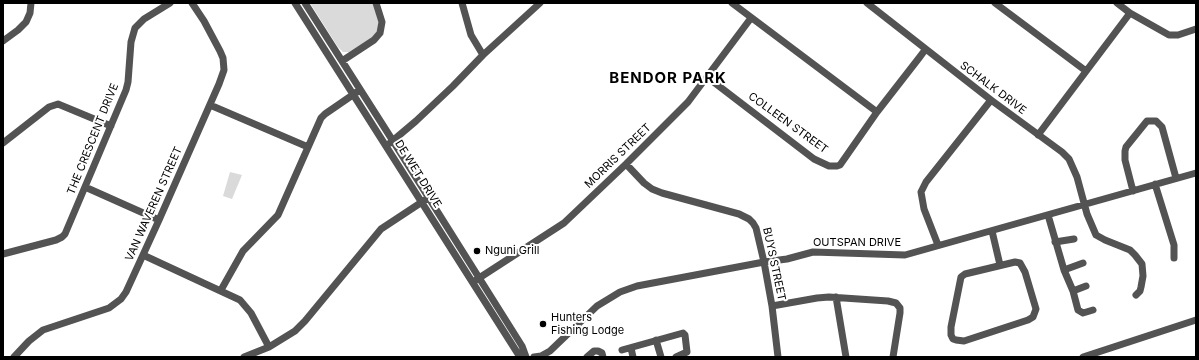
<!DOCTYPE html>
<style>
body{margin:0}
#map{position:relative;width:1199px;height:360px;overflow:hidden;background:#fff;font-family:Inter,sans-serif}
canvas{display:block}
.frame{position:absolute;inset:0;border:4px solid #000;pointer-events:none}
</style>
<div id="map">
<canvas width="1199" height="360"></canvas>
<div class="frame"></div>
</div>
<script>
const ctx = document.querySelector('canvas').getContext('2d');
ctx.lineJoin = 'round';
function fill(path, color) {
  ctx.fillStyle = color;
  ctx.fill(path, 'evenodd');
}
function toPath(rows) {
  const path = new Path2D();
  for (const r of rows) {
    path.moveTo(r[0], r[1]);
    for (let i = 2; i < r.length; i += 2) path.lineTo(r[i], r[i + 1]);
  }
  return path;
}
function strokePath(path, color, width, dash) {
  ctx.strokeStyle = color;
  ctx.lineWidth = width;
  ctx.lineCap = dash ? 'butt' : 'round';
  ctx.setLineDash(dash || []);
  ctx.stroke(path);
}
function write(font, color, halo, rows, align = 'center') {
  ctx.font = font + ' Inter,sans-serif';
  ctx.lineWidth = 4;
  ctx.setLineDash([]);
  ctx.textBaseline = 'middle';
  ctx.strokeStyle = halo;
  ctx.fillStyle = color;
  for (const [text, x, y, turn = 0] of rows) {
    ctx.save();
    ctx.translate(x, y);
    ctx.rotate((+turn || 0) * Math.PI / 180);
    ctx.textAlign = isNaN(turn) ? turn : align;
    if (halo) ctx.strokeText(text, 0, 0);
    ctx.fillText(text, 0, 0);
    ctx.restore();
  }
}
fill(toPath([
 [310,3,373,3,380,22,379,30,375,36,349,52,343,52,338,47],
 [230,172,242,175,232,199,223,196]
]), '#dadada');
strokePath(toPath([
 [295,3,520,357],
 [305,3,393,141,522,346,526,357],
 [462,3,471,35,483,55],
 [732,3,877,112],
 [867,3,991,100,1062,152,1069,159,1077,177,1087,214,1096,235,1105,240,1130,250,1135,255,1142,264,1143,276,1141,287,1140,291,1136,295],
 [995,3,1086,71],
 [1117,3,1130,13,1169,35,1178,35,1196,29],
 [3,41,18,30,26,22,30,13,31,3],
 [342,61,374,40,380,33,382,22,376,3],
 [707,77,814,159,829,166,837,166,840,165,877,112,919,58,925,50],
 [210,105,308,147],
 [1038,135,1130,13],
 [3,143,49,107,58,104,111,126],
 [390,143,416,121,453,86,483,55,540,3],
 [626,164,644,183,652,189,662,193,739,214,749,219,753,223,756,228,764,262,772,306,778,357],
 [1155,184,1174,245,1174,258],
 [85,187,159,220],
 [1133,191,1125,160,1125,151,1126,147,1147,121,1156,121,1162,127,1176,178],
 [1048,215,1064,270,1073,291,1078,310,1083,313,1093,310],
 [992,231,1000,265],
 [1055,242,1074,239],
 [938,245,924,209,921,192,926,182,991,100],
 [3,254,56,240,62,237,65,234,126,90,128,82,131,42,135,28,144,19,170,3],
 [143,255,240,300,251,313,269,347],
 [1015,262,1020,263,1025,272,1036,309,1033,317,1028,320,964,341,956,340,953,339,951,335,951,327,961,277,965,274,1015,262],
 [1064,270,1083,263],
 [476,280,564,223,626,164,688,102,751,18],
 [221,290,243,251,278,215,321,118,325,114,357,92],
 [1073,291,1086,286],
 [836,297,846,357],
 [772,306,817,298,829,297,888,301,896,303,900,308,900,313,893,357],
 [656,340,661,357],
 [631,348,633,357],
 [622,350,683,333,685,335,687,352,676,357],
 [14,357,29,341,43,330,109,308,121,299,126,292,159,220,219,84,224,70,223,58,220,51,204,21,192,3],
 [244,357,269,347,295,331,305,321,381,229,425,200],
 [534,357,541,356,550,351,597,306,620,292,637,286,764,262,787,259,813,252,905,255,1196,173],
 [587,357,594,351,598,351,602,353,603,357],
 [1083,357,1196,320]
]), '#535353', 7);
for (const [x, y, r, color] of [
 [477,251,4,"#000"],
 [543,324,4,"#000"]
]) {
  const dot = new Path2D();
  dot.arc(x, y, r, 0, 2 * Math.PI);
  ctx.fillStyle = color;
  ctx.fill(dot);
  strokePath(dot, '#fff', 1.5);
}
write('11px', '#000', '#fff', [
 ["SCHALK DRIVE",993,88,37],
 ["COLLEEN STREET",788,123,36],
 ["THE CRESCENT DRIVE",93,139,-68],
 ["MORRIS STREET",618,156,-44],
 ["DE WET DRIVE",418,174,58],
 ["VAN WAVEREN STREET",154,204,-66],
 ["OUTSPAN DRIVE",857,243],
 ["BUYS STREET",774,264,78]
]);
write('11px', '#000', '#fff', [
 ["Nguni Grill",485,251],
 ["Hunters",551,318],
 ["Fishing Lodge",551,331]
], 'left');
ctx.letterSpacing = '1px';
write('bold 15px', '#000', '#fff', [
 ["BENDOR PARK",668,78]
]);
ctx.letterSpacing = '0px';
</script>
